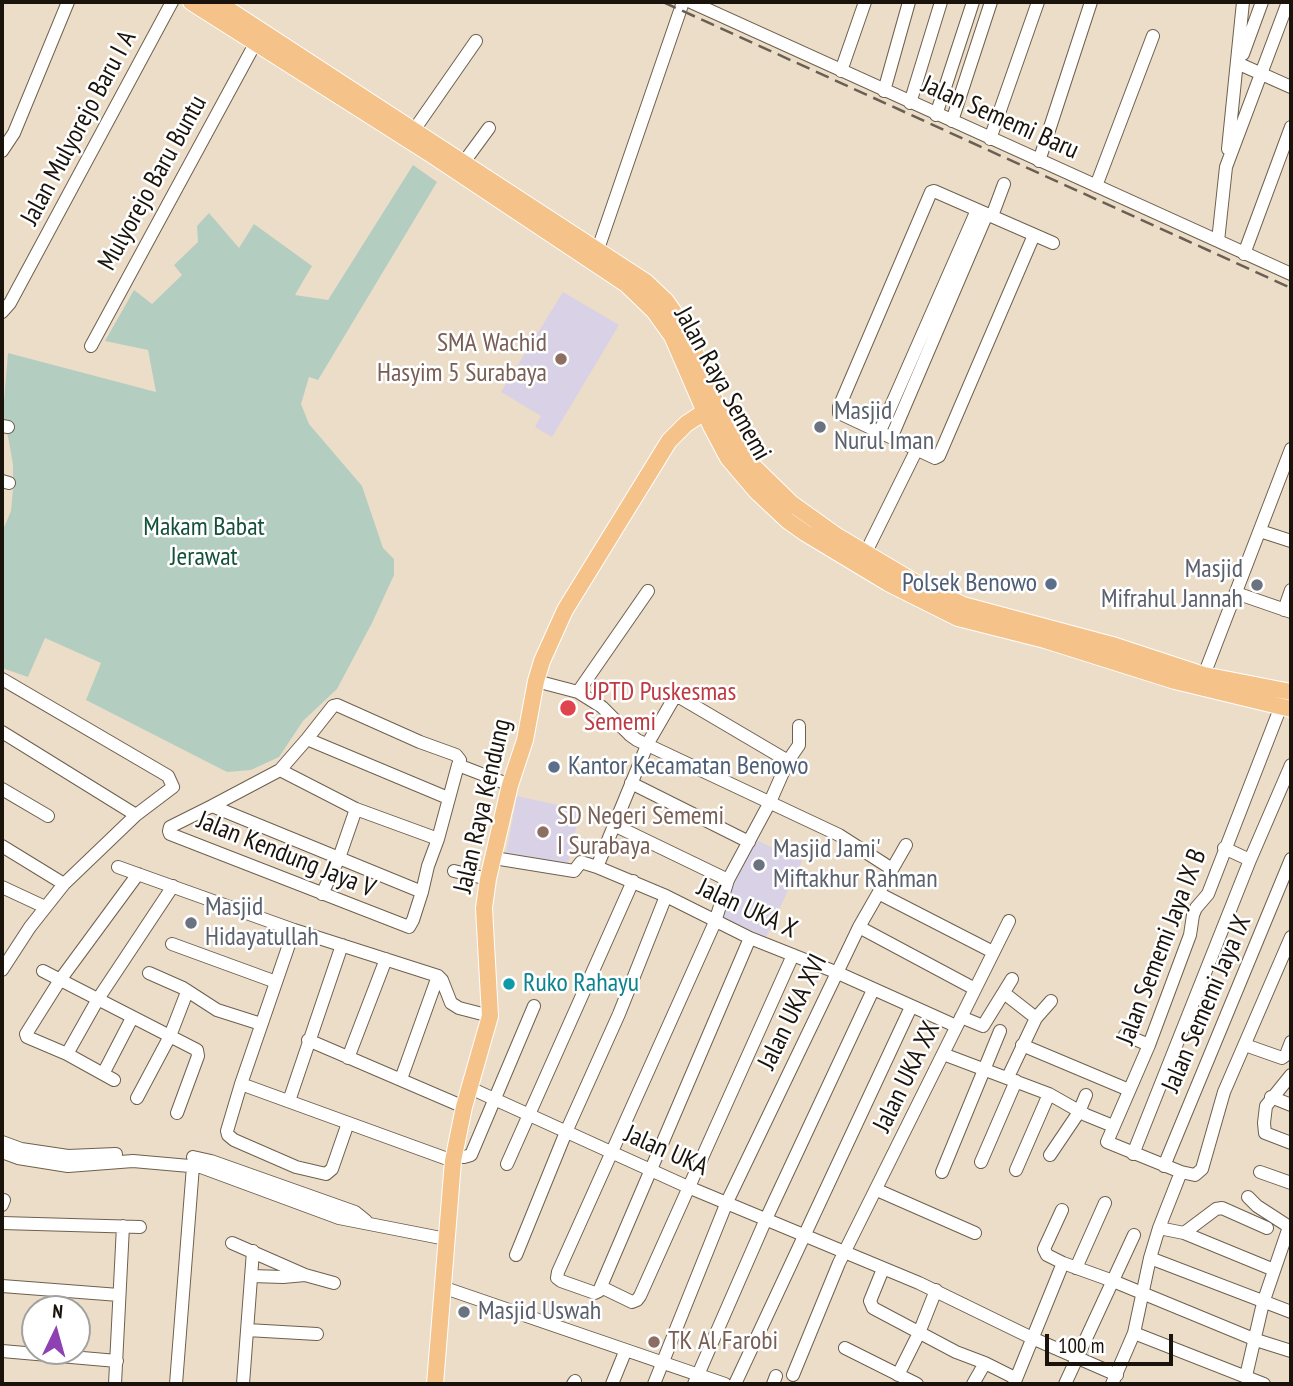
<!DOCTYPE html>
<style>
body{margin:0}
#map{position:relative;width:1293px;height:1386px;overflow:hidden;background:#ecddc8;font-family:"PT Sans Narrow",sans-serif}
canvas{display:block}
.frame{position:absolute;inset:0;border:4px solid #19130c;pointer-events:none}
.north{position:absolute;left:21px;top:1295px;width:70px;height:70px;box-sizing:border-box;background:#fff;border:2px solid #a3a19e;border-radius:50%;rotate:5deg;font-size:19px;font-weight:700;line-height:28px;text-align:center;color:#19130c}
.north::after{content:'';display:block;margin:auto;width:24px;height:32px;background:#8e41b2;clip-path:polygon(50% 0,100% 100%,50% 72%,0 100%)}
.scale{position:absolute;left:1045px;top:1334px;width:128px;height:32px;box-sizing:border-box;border:4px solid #19130c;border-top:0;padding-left:9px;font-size:21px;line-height:24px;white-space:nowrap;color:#19130c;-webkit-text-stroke:5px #fff;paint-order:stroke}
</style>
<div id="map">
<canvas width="1293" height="1386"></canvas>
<div class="frame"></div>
<div class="north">N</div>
<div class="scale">100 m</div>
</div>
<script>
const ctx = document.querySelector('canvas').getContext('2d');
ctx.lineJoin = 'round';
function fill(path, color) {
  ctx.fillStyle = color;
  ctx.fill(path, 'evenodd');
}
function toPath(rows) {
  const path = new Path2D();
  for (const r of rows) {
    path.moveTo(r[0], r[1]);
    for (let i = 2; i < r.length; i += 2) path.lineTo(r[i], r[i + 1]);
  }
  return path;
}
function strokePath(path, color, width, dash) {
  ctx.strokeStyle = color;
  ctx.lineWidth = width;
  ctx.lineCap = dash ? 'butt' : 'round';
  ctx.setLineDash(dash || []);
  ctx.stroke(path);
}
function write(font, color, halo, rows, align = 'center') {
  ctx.font = font + ' "PT Sans Narrow",sans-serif';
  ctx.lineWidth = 5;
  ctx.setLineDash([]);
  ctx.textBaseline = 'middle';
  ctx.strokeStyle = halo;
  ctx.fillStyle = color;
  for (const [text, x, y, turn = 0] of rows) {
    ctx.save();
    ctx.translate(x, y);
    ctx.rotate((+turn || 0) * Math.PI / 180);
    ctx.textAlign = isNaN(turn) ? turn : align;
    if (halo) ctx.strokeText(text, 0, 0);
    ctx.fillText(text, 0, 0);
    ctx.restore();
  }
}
fill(toPath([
 [563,292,619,325,552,437,535,427,541,416,501,392],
 [517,796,580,810,567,868,506,854],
 [754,839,802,861,766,937,720,916]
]), '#d9d1e6');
fill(toPath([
 [413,165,437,182,318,380,309,377,301,404,309,424,362,486,383,548,394,559,394,575,372,623,337,689,303,721,279,757,251,770,227,772,86,700,101,663,45,638,28,677,2,668,2,532,11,511,13,489,13,465,8,436,2,426,8,353,156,392,148,350,105,341,134,290,152,304,182,275,174,265,198,242,197,226,209,213,239,248,254,224,312,266,295,295,328,300]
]), '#b3cec0');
const minor = toPath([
 [691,2,1291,274],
 [1243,54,1262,2],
 [1237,63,1291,87],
 [841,71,865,2],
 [884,91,909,2],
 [910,103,941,2],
 [936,115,973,2],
 [952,121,991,2],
 [414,130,476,41],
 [990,139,1038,2],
 [1228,149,1243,2],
 [2,151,14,133,68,2],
 [1039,161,1091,2],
 [464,162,489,128],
 [1096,186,1153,36],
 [992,216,1004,184],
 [1034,235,939,456,935,458,839,413,839,407,931,192,934,191,1053,243],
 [1218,241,1226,167,1288,2],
 [598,249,683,2],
 [1244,254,1291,127],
 [2,312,10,303,172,2],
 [91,346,256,42],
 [2,426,8,427],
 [880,431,977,210],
 [892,436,987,214],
 [2,481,9,483],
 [1260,531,1291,541],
 [865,554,917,449],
 [1236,593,1291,612],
 [1284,610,1291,590],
 [1204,675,1291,449],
 [2,679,168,776,173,787,136,815,64,884,30,927,2,970],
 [536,681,578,692,648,591],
 [578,692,602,707,630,735,637,740,839,835,892,869],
 [2,732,136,815],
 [307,739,333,706,337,705,420,742,456,755,460,760,458,765],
 [280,770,356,809,438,839],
 [631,783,749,842],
 [2,789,48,816],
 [212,806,280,770,307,739,448,798],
 [614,825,728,880],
 [2,846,64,884],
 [1224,848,1250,860],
 [494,858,574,871,581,862,597,867,666,896,750,938,838,973,956,1026],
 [118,867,294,930,438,976,442,980,451,1003,459,1008,490,1016],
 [597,867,648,743,674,698,681,698,788,761],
 [454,871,488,879],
 [2,887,45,907],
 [422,892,212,806,170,827,169,831,170,834,409,927,413,920,422,892,428,866,438,839,458,765,510,785],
 [322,894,339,858,356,809],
 [880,894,993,952],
 [859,927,975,989],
 [294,930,241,1084,227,1131,228,1135,234,1140,296,1167,326,1174,332,1169,348,1123],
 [750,938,599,1291,595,1293,561,1281,557,1278,558,1272,715,922,728,880,770,802,788,761,799,745,799,726],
 [172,944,276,982],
 [43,971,197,1050,198,1056,177,1113],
 [149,973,183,988,217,1010,261,1024],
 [1004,993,1036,1018],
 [961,1017,983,1026,1012,979],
 [1125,1035,1149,1045],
 [308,1040,464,1107],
 [1022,1045,1129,1090],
 [1245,1045,1282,1058,1286,1055,1291,1042],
 [67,1054,98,999,173,886],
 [943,1054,1049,1094,1086,1115,1113,1126],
 [348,1058,386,959],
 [103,1074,132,1018],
 [1291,1075,1266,1106,1264,1123,1265,1133,1291,1143],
 [1008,1077,1036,1018,1051,1001],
 [401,1079,438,976],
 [114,1080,67,1054,27,1037,26,1034,60,980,138,874],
 [241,1084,453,1161],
 [470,1088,688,1187,919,1283,1032,1338,1117,1375],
 [1271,1097,1291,1105],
 [137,1098,170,1036,187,992],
 [289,1101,342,945],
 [2,1142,21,1149,68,1156,116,1154],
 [2,1152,18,1158,68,1166,133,1161,201,1167,339,1218,446,1239],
 [1133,1154,1250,860,1291,765],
 [1050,1155,1079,1112,1086,1095],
 [454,1156,464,1157,471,1155,534,1006],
 [193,1157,211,1161,355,1212,366,1221],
 [981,1162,1016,1081],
 [507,1164,633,881],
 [1164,1166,1291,859],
 [1016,1170,1049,1094],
 [942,1172,1000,1031],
 [1181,1172,1195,1175,1202,1169,1224,1092,1291,937],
 [1260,1172,1291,1183],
 [877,1190,975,1233],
 [1248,1197,1257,1206,1291,1228],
 [2,1205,4,1200],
 [1062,1210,1044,1249,1047,1255,1063,1263,1113,1281,1256,1340,1291,1351],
 [2,1223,140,1227],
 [1159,1228,1184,1233,1274,1270],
 [1184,1233,1216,1209,1222,1208,1267,1228],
 [232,1243,305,1275,334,1283],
 [516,1255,566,1132,619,1014,666,896],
 [1150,1258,1291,1312],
 [1076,1268,1105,1203],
 [883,1269,870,1301,873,1308,956,1352,985,1363,973,1384],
 [251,1276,283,1277,305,1275],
 [2,1286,119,1295],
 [442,1287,725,1384],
 [601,1287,632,1302,637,1300,640,1296,793,955],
 [247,1330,317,1334],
 [1134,1333,1264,1384],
 [845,1348,917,1384],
 [2,1351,117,1361],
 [985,1363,1015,1378],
 [793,1375,839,1263,1009,921],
 [898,1375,919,1333,936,1290],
 [1246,1376,1263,1303,1289,1227],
 [115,1384,123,1226],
 [176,1384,193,1166],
 [243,1384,253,1251],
 [573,1384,575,1381],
 [612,1384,625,1352],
 [654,1384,727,1202,859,927,906,845],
 [694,1384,766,1219,873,990],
 [735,1384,911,1007],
 [773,1384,776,1376],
 [1014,1384,1063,1263],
 [1065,1384,1134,1235],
 [1112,1384,1134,1333,1150,1258,1159,1228,1181,1172,1107,1142,1149,1045,1190,935,1193,915,1196,908,1208,894,1281,706]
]);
const major = toPath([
 [191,2,432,155,626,284,654,311,672,336,711,426,728,458,757,492,788,521,805,533,888,583,958,618,1045,640,1175,681,1291,709],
 [217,2,646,282,666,301,685,328,724,422,746,459,791,503,837,536,911,580,963,605,1116,646,1204,675,1291,692],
 [435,1384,453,1161,464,1107,490,1016,484,908,488,879,510,785,525,740,536,681,542,661,565,610,669,441,686,424,704,412]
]);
strokePath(minor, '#6e604e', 14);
strokePath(major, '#fff', 18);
strokePath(minor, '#fff', 12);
strokePath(major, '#f5c289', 16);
strokePath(toPath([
 [663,2,1291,288]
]), '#695f53', 2.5, [14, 7]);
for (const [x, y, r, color] of [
 [561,359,7,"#8d6e63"],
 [820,427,7,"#6b7280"],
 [1051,584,7,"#5c6f8a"],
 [1257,585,7,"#6b7280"],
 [568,708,9,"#e0444e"],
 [554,767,7,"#5c6f8a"],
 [543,832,7,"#8d6e63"],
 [759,865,7,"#6b7280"],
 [191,923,7,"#6b7280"],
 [509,984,7,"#0f9aa8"],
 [464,1312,7,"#6b7280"],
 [654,1342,7,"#8d6e63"]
]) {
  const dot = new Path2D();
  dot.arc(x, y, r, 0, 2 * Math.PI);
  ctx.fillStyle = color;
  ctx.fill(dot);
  strokePath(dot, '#fff', 2.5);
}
write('26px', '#19130c', '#fff', [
 ["Jalan Sememi Baru",1000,118,24],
 ["Jalan Mulyorejo Baru I A",79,128,-62],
 ["Mulyorejo Baru Buntu",153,183,-61],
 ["Jalan Raya Sememi",722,384,61],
 ["Jalan Raya Kendung",483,806,-77],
 ["Jalan Kendung Jaya V",286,855,22],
 ["Jalan UKA X",747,909,25],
 ["Jalan Sememi Jaya IX B",1162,947,-69],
 ["Jalan Sememi Jaya IX",1207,1004,-67],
 ["Jalan UKA XVI",793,1012,-64],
 ["Jalan UKA XX",907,1077,-64],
 ["Jalan UKA",666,1151,24]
]);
write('26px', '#785e54', '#fff', [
 ["SMA Wachid",547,344,"right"],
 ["Hasyim 5 Surabaya",547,374,"right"],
 ["SD Negeri Sememi",557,817],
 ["I Surabaya",557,847],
 ["TK Al Farobi",668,1342]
], 'left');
write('26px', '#5b616d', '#fff', [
 ["Masjid",834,412],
 ["Nurul Iman",834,442],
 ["Masjid",1243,570,"right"],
 ["Mifrahul Jannah",1243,600,"right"],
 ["Masjid Jami'",773,850],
 ["Miftakhur Rahman",773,880],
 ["Masjid",205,908],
 ["Hidayatullah",205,938],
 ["Masjid Uswah",478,1312]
], 'left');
write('26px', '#155039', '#fff', [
 ["Makam Babat",204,528],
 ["Jerawat",204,558]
]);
write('26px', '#4e5e75', '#fff', [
 ["Polsek Benowo",1037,584],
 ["Kantor Kecamatan Benowo",568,767,"left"]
], 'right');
write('26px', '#be3a42', '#fff', [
 ["UPTD Puskesmas",584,693],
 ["Sememi",584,723]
], 'left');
write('26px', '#0d838f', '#fff', [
 ["Ruko Rahayu",523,984]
], 'left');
</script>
